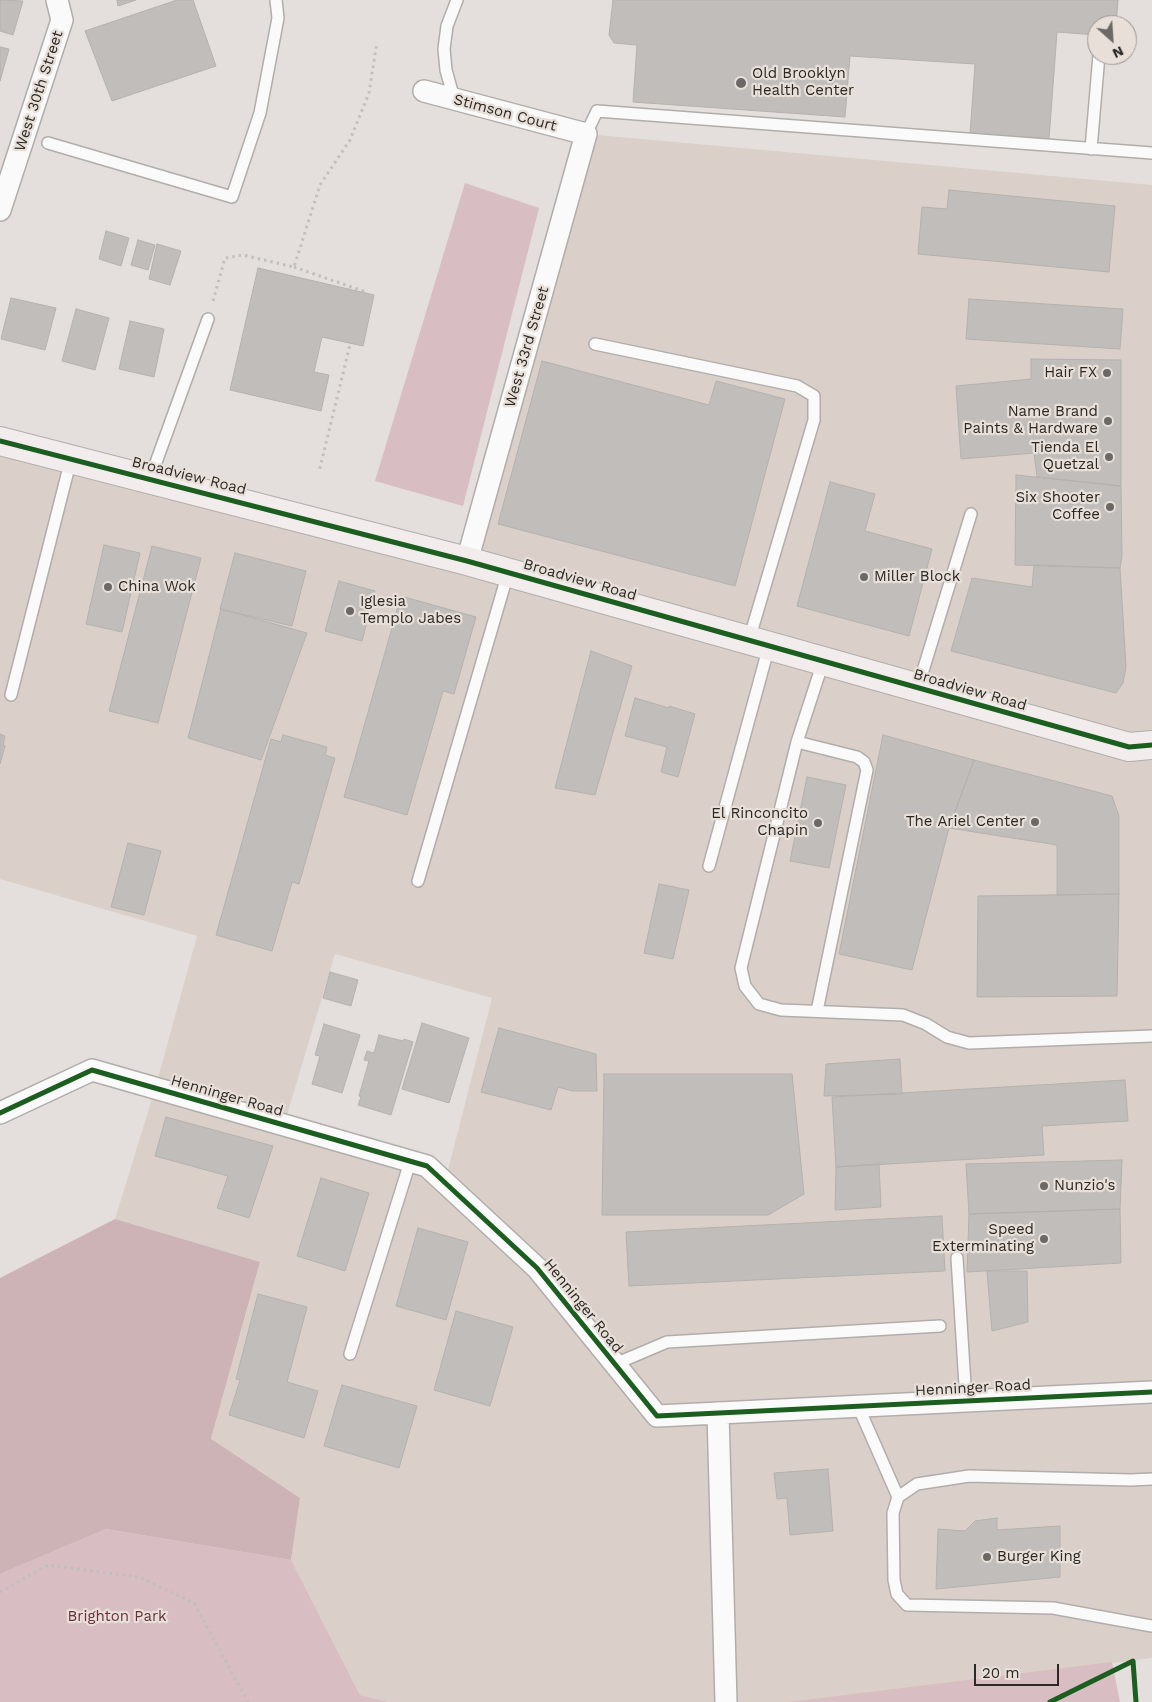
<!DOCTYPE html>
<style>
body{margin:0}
#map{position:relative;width:1152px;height:1702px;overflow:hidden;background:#e4dfdc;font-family:"Work Sans",sans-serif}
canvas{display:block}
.north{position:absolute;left:1087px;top:15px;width:50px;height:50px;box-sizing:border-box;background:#e7dfd8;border:1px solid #9c9690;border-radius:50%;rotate:154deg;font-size:14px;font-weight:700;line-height:20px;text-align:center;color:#2b2825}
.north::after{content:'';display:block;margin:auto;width:18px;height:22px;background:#6c6865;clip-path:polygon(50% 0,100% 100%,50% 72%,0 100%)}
.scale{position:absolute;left:974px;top:1664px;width:85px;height:22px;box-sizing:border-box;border:2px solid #2b2825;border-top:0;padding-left:6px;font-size:15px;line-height:18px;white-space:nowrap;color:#2b2825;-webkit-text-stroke:4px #e7dfd8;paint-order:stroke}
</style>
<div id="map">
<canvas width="1152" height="1702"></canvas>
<div class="north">N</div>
<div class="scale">20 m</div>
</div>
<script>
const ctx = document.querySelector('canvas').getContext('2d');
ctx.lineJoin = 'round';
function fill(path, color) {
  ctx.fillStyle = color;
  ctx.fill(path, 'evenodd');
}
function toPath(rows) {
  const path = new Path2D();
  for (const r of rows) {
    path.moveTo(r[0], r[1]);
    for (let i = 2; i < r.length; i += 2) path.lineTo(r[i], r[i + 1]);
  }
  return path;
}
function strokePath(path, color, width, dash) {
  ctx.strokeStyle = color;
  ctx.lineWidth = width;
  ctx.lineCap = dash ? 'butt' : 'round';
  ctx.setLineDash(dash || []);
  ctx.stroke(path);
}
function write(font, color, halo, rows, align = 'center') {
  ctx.font = font + ' "Work Sans",sans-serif';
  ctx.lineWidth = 4.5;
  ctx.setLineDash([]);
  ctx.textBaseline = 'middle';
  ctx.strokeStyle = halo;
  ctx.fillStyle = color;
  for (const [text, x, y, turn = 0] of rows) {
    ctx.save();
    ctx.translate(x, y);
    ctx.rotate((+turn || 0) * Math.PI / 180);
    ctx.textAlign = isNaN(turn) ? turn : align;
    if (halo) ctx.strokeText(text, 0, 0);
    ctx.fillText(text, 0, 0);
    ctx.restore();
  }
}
fill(toPath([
 [586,134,1152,185,1152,1658,802,1702,389,1702,360,1695,291,1560,300,1498,211,1440,260,1263,115,1219,155,1089,197,936,0,879,0,441,466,561],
 [335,954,492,998,445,1182,284,1125]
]), '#dad0c9');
fill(toPath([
 [465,183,539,208,463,506,375,481],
 [106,1529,291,1560,360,1695,389,1702,0,1702,0,1574],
 [1112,1662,1120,1702,789,1702]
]), '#d8bdc2');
fill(toPath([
 [115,1219,260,1262,211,1439,300,1498,291,1560,106,1529,0,1574,0,1278]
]), '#cdb2b6');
const building = toPath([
 [0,0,23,1,13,35,0,31,0,0],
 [117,0,136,0,118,6,117,0],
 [177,0,193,0,216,66,112,101,85,31,177,0],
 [613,0,1118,0,1116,25,1097,25,1097,35,1057,32,1049,139,970,134,975,64,850,56,845,117,633,102,637,45,614,43,609,35,613,0],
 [0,47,9,49,0,81,0,47],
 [949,190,1115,206,1109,272,918,254,922,207,947,209,949,190],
 [106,231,129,238,121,266,99,259,106,231],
 [138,240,155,245,148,270,131,265,138,240],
 [157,244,181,251,170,285,149,279,157,244],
 [258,268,374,295,363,346,322,337,314,372,329,375,321,411,230,390,258,268],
 [11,298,56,308,45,350,1,339,11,298],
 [969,299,1123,309,1120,349,966,339,969,299],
 [76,309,109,318,95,370,62,361,76,309],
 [130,321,164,329,154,377,119,369,130,321],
 [1031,359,1121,360,1121,486,1037,477,1034,453,961,459,956,386,1031,379,1031,359],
 [542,361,709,405,716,381,785,399,735,586,498,524,542,361],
 [1016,475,1121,486,1122,556,1120,568,1015,565,1016,475],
 [830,482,875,494,865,531,932,549,909,636,797,606,830,482],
 [104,545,140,553,122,632,86,624,104,545],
 [152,546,201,558,158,723,109,711,152,546],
 [235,553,306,571,292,626,220,609,235,553],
 [1034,565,1120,568,1126,667,1123,683,1116,693,951,651,972,578,1032,587,1034,565],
 [339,581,375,591,362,641,325,631,339,581],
 [401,596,476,617,454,694,443,691,407,815,344,797,401,596],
 [221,609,307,633,261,760,188,738,221,609],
 [591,651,632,666,595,795,555,788,591,651],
 [635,698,669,708,669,706,695,714,678,777,661,772,667,747,625,736,635,698],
 [0,734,5,736,3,745,5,746,0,764,0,734],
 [283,735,327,747,325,755,335,758,299,884,292,882,272,951,216,935,271,739,281,742,283,735],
 [883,735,974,760,949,828,912,970,839,954,883,735],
 [974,760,1112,796,1119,816,1119,894,1057,895,1057,845,949,828,974,760],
 [807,777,846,785,829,868,790,861,807,777],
 [128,843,161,851,144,915,111,907,128,843],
 [659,884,689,890,673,959,644,953,659,884],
 [1119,894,1117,996,977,997,978,896,1119,894],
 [330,972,358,980,351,1006,323,998,330,972],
 [422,1023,469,1038,449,1103,402,1089,422,1023],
 [324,1024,360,1035,342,1093,312,1084,320,1056,315,1055,324,1024],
 [499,1028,596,1054,597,1091,573,1091,558,1087,551,1110,481,1092,499,1028],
 [379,1035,403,1041,404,1039,413,1042,391,1115,358,1105,361,1097,359,1096,369,1061,364,1060,367,1051,374,1053,379,1035],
 [900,1059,902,1094,824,1096,826,1064,900,1059],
 [604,1074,792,1074,804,1194,768,1215,602,1215,604,1074],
 [1125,1080,1128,1121,1042,1126,1044,1155,836,1167,832,1097,1125,1080],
 [166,1117,273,1146,249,1218,217,1208,228,1176,155,1156,166,1117],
 [1122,1160,1120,1209,969,1214,966,1164,1122,1160],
 [879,1164,881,1207,835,1210,836,1167,879,1164],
 [321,1178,369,1193,345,1271,297,1256,321,1178],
 [1120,1209,1121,1263,967,1272,969,1214,1120,1209],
 [942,1216,945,1271,629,1286,626,1232,942,1216],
 [418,1228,468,1242,446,1320,396,1306,418,1228],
 [987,1271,1027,1271,1028,1322,992,1331,987,1271],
 [258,1294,307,1307,287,1382,318,1391,304,1438,229,1415,240,1380,236,1379,258,1294],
 [456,1311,513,1327,490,1406,434,1390,456,1311],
 [342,1385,417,1406,399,1468,324,1446,342,1385],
 [828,1469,833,1531,790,1535,787,1498,777,1499,774,1473,828,1469],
 [997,1518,997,1530,1060,1526,1060,1577,936,1589,938,1529,965,1531,975,1521,997,1518]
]);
fill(building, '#c0bdbb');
strokePath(building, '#b4b1ae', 1);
const lane = toPath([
 [454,99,446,70,444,49,447,26,457,0],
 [586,134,597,111,1152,153],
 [48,143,232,197,260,113,278,18,276,0],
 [1091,149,1099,55],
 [595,344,797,386,814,396,814,420,749,640],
 [150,479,208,319],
 [823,662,797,742,741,968,745,986,759,1004,781,1010,903,1015,926,1024,947,1037,969,1043,1152,1036],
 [918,687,971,514],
 [11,695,71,459],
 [797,742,857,757,864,762,867,770,817,1011],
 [709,866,769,646],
 [418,881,508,573],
 [957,1258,966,1401],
 [350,1354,410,1162],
 [615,1364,667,1342,940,1326],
 [858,1406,898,1497],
 [1152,1479,1131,1480,969,1476,917,1484,898,1497,893,1513,894,1580,897,1594,907,1605,1053,1608,1152,1626]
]);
const street = toPath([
 [424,91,586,134,467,561],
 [0,210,62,20,57,0],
 [0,1113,92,1070,427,1166,537,1268,657,1416,1152,1392],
 [718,1413,726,1702]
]);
const secondary = toPath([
 [0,441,467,561,1129,747,1152,745]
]);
strokePath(lane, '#b1adaa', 14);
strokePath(street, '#b1adaa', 24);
strokePath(secondary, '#b1adaa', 30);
strokePath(toPath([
 [294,267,363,291,319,472],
 [213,301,225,258,243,255,294,267,320,185,350,140,369,93,377,42],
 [0,1592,48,1565,139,1577,194,1603,248,1702]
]), '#c0bfbd', 3, [2.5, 4]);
strokePath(lane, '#fbfafa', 11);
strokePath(street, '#fbfafa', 21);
strokePath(secondary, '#f2edec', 28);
strokePath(toPath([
 [0,441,467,561,1129,747,1152,745],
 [0,1113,92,1070,427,1166,537,1268,657,1416,1152,1392],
 [1050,1702,1133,1661,1136,1702]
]), '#1b5e20', 5);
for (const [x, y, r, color] of [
 [741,83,6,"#6c6865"],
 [1107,373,5,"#6c6865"],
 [1108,421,5,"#6c6865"],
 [1109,457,5,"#6c6865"],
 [1110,507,5,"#6c6865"],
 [864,577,5,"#6c6865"],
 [108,587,5,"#6c6865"],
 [350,611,5,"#6c6865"],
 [1035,822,5,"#6c6865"],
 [818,823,5,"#6c6865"],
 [1044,1186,5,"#6c6865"],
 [1044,1239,5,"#6c6865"],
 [987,1557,5,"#6c6865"]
]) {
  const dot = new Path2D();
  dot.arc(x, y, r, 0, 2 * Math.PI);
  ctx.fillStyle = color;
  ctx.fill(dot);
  strokePath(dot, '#e7dfd8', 2);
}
write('15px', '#2b2825', '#e7dfd8', [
 ["Old Brooklyn",752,74,"left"],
 ["Health Center",752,91,"left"],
 ["Hair FX",1097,373],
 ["Name Brand",1098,412],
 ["Paints & Hardware",1098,429],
 ["Tienda El",1099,448],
 ["Quetzal",1099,465],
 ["Six Shooter",1100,498],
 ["Coffee",1100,515],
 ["Miller Block",874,577,"left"],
 ["China Wok",118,587,"left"],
 ["Iglesia",360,602,"left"],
 ["Templo Jabes",360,619,"left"],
 ["El Rinconcito",808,814],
 ["Chapin",808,831],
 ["The Ariel Center",1025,822],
 ["Nunzio's",1054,1186,"left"],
 ["Speed",1034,1230],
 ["Exterminating",1034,1247],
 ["Burger King",997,1557,"left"]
], 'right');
write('15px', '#2b2825', '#e7dfd8', [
 ["West 30th Street",39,91,-72],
 ["Stimson Court",505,113,15],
 ["West 33rd Street",527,347,-74],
 ["Broadview Road",189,476,14],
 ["Broadview Road",580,580,16],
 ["Broadview Road",970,690,16],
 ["Henninger Road",227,1096,16],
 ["Henninger Road",583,1306,51],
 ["Henninger Road",973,1388,-3]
]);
write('15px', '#6a2f3f', '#e7dfd8', [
 ["Brighton Park",117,1617]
]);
</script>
